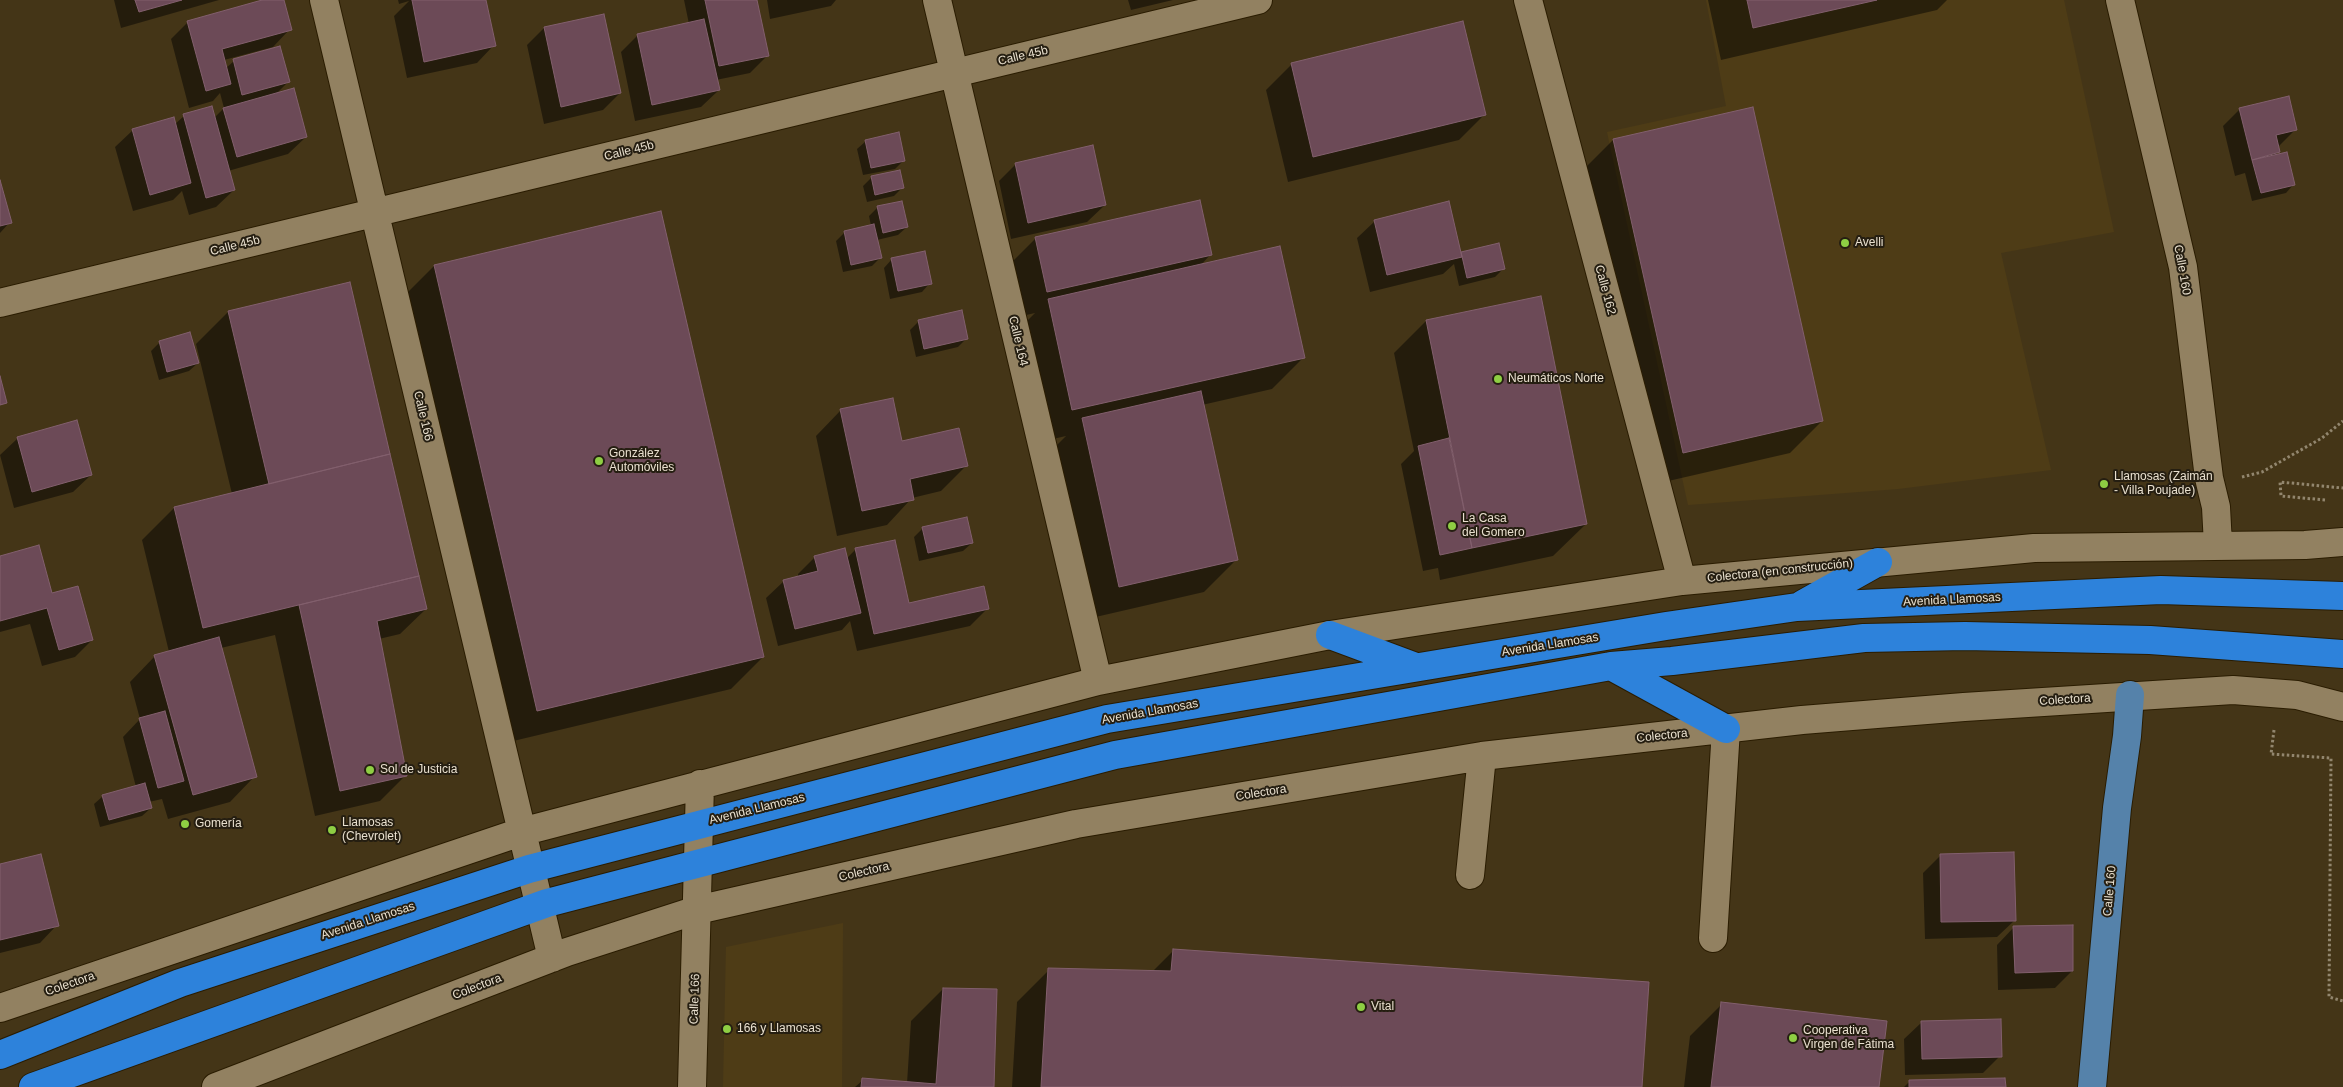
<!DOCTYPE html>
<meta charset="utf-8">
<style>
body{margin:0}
canvas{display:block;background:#443517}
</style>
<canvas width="2343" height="1087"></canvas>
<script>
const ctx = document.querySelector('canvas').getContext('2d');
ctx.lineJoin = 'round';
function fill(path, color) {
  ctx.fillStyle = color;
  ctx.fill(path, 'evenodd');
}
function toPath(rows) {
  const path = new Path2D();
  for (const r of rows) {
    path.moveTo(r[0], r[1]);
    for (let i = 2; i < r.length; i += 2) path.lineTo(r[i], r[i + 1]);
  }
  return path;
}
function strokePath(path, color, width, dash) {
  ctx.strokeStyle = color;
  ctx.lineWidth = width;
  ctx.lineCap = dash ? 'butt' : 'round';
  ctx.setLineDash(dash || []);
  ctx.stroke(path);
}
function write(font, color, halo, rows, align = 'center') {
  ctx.font = font + ' Arial,sans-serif';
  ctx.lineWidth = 4;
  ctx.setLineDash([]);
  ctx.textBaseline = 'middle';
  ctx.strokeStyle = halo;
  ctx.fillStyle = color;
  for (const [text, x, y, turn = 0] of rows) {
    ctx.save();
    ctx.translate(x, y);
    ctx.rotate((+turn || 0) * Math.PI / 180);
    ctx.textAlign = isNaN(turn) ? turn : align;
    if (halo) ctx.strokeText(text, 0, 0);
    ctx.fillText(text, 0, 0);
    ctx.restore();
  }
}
fill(toPath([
 [1706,0,2064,0,2114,232,2001,253,2051,470,1898,489,1688,505,1607,132,1726,106],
 [843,923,842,1087,723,1087,726,947]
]), '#4e3c16');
fill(toPath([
 [114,0,219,0,121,28],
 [267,0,282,0,290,29,273,47,224,60,226,68,234,61,288,82,276,94,306,137,288,154,228,171,234,190,216,207,189,215,182,191,173,200,133,211,115,147,133,130,174,125,184,116,214,118,224,108,220,93,213,101,189,108,171,39,188,22],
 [398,0,485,0,494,45,477,63,407,78,394,16,409,1,399,4],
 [684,0,756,0,768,55,750,73,716,80,719,90,701,107,635,121,621,52,638,35,689,24],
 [767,0,836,0,831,6,770,19],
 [1128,0,1173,0,1131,10],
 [1708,0,1947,0,1937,10,1721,60],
 [544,28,620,93,603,110,544,124,527,45],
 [1292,64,1484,115,1459,140,1288,182,1266,90],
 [2240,109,2296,129,2278,147,2278,152,2274,156,2294,184,2286,193,2252,201,2245,173,2235,176,2223,126],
 [1613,140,1822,421,1790,453,1651,485,1581,172],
 [866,141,904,160,895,169,863,175,857,149],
 [1016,164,1105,205,1087,222,1011,239,999,181],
 [872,177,902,188,894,196,867,202,863,186],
 [0,185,10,222,0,233],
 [878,207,907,227,898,235,877,240,880,258,872,266,843,272,836,241,845,232,871,226,869,216],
 [1375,221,1460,255,1462,253,1504,268,1495,277,1459,286,1454,264,1443,274,1370,292,1357,238],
 [1036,238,1211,254,1200,266,1304,357,1272,389,1202,405,1236,560,1204,592,1087,619,1050,452,1066,436,1040,442,1016,332,1035,313,1022,316,1010,264],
 [892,259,930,283,922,292,890,299,884,268],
 [434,266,763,657,731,689,505,743,402,298],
 [349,283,426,609,400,634,379,639,405,776,380,801,315,816,275,635,221,648,255,776,230,802,168,819,162,799,149,802,151,808,142,816,100,827,94,804,103,796,136,787,123,737,140,719,130,682,155,656,169,652,142,540,174,508,232,494,196,344,228,312],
 [919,321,966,339,958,347,916,357,910,330],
 [1426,321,1586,524,1553,556,1440,580,1438,568,1423,571,1401,464,1414,451,1394,353],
 [160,342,198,363,189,371,159,380,151,351],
 [841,410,901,442,966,466,941,491,912,498,887,525,837,536,816,436],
 [18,438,91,475,73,492,14,508,0,455],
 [923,528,972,543,963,551,919,561,914,537],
 [856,549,908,604,987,609,970,626,857,651,850,621,842,630,778,646,766,598,784,581,798,577,798,574,815,557,846,559],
 [0,557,51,594,92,640,75,657,42,666,30,624,0,632],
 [1941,855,2015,920,1997,937,1925,939,1923,873],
 [0,865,57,925,40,943,0,953],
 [2014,927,2072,971,2055,988,1998,990,1997,945],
 [1174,950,1640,1087,1012,1087,1017,1002,1049,970,1152,972],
 [943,989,992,1087,855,1087,863,1080,907,1083,911,1021],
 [1722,1004,1878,1087,1684,1087,1690,1036],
 [1922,1022,2000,1056,1983,1073,1905,1075,1904,1039],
 [1910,1081,2004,1087,1904,1087]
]), '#0007');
const building = toPath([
 [135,0,182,0,139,12,135,0],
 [262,0,284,0,292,30,222,49,231,84,206,91,187,21,262,0],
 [412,0,486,0,496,46,424,62,412,0],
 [705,0,757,0,769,56,719,66,705,0],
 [1747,0,1877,0,1753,28,1747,0],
 [604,14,621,93,561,107,544,27,604,14],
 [704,19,720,90,652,105,637,34,704,19],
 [1463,21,1486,115,1313,157,1291,63,1463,21],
 [280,46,290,82,242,95,233,59,280,46],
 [294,88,307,137,237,157,223,108,294,88],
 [2289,96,2297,130,2276,135,2280,152,2252,160,2239,108,2289,96],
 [212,106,235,190,206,198,183,114,212,106],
 [1753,107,1823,421,1683,453,1613,139,1753,107],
 [174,117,191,183,150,195,132,129,174,117],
 [899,132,905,161,871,168,865,140,899,132],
 [1093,145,1106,205,1028,223,1015,163,1093,145],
 [2287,152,2295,185,2261,193,2252,160,2287,152],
 [900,170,904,188,875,195,871,176,900,170],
 [0,180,12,223,0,226,0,180],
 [1200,200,1212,255,1047,292,1035,237,1200,200],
 [902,201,908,227,883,233,877,206,902,201],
 [1449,201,1462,257,1387,275,1374,220,1449,201],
 [661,211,764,657,537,711,434,265,661,211],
 [874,224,882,258,851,265,844,231,874,224],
 [1499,243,1505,269,1467,278,1461,252,1499,243],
 [1280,246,1305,358,1072,410,1048,299,1280,246],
 [925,251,932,284,898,291,891,258,925,251],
 [350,282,390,454,269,484,228,311,350,282],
 [1541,296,1587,524,1472,548,1426,320,1541,296],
 [962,310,968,339,924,349,918,320,962,310],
 [190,332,199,363,167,372,159,341,190,332],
 [0,376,7,403,0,405,0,376],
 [1201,391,1238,560,1119,587,1082,418,1201,391],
 [893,398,902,441,959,428,968,466,910,479,914,500,862,511,840,409,893,398],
 [77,420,92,475,32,492,17,437,77,420],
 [1449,438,1472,548,1440,555,1418,446,1449,438],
 [390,454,419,576,203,628,174,507,390,454],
 [967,517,973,543,928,553,922,527,967,517],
 [895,540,909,603,984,586,989,609,874,634,855,548,895,540],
 [39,545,52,593,78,586,93,640,59,650,47,608,0,621,0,556,39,545],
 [845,548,861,613,795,629,783,580,818,571,814,556,845,548],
 [419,576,427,609,377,621,407,776,340,791,299,605,419,576],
 [219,637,257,777,193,795,154,655,219,637],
 [165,711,184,781,158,788,139,718,165,711],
 [145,783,152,808,109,820,102,795,145,783],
 [2014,852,2016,921,1941,922,1940,854,2014,852],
 [41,854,59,926,0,940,0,864,41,854],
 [2073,925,2073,971,2015,973,2013,926,2073,925],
 [1173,949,1649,982,1642,1087,1041,1087,1048,968,1171,971,1173,949],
 [943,988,997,989,994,1087,861,1087,862,1078,936,1084,943,988],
 [1721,1002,1887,1021,1879,1087,1711,1087,1721,1002],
 [2001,1019,2002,1057,1922,1059,1921,1021,2001,1019],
 [2005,1078,2006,1087,1909,1087,1909,1080,2005,1078]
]);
fill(building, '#6c4a57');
strokePath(building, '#825f6d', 1);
const minor = toPath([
 [324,0,552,958],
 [937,0,1098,681],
 [1528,0,1682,581],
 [2120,0,2183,267,2209,478,2216,507,2218,545],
 [0,303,1258,0],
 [1470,875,1482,756],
 [1713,938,1726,729],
 [0,1008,521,832,1098,681,1330,635,1682,581,2034,548,2305,545,2343,542],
 [216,1087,567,952,697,910,1076,824,1482,756,1802,720,1964,707,2233,690,2297,695,2343,707],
 [692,1087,700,784]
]);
const major = toPath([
 [2092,1087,2117,808,2127,736,2130,695]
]);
const highway = toPath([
 [1803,604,1878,562],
 [1330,635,1416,667],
 [1611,666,1726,729],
 [0,1055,180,983,529,869,1107,719,1666,626,1797,607,2161,590,2343,596],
 [33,1087,547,903,1115,755,1611,666,1672,661,1864,638,1965,636,2150,640,2343,654]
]);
strokePath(minor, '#2a1c00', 30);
strokePath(major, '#2a1c00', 30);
strokePath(highway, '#2a1c00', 30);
strokePath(toPath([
 [2242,477,2262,472,2322,438,2343,421],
 [2325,500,2281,496,2280,482,2343,488],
 [2274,730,2271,754,2331,758,2329,997,2343,1001]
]), '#92866e', 3, [2.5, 2.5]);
strokePath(minor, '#928161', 28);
strokePath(major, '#5582aa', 28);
strokePath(highway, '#2d82db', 28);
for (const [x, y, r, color] of [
 [1845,243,5,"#8ece43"],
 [1498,379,5,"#8ece43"],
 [599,461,5,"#8ece43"],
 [2104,484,5,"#8ece43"],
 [1452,526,5,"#8ece43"],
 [370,770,5,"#8ece43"],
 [185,824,5,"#8ece43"],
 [332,830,5,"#8ece43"],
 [1361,1007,5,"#8ece43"],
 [727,1029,5,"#8ece43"],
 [1793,1038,5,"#8ece43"]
]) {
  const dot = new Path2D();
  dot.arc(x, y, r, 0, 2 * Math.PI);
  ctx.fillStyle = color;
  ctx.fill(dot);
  strokePath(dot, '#251e11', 2);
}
write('12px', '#e9e0cf', '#251e11', [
 ["Calle 45b",1023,56,-13],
 ["Calle 45b",629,151,-14],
 ["Calle 45b",235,246,-14],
 ["Calle 160",2182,270,80],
 ["Calle 162",1605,290,75],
 ["Calle 164",1018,341,77],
 ["Calle 166",423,416,77],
 ["Colectora (en construcción)",1780,571,-6],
 ["Avenida Llamosas",1952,600,-3],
 ["Avenida Llamosas",1550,645,-9],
 ["Colectora",2065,700,-4],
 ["Avenida Llamosas",1150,712,-10],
 ["Colectora",1662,736,-6],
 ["Colectora",1261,793,-9],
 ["Avenida Llamosas",757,809,-14],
 ["Colectora",864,872,-13],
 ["Calle 160",2110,891,-85],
 ["Avenida Llamosas",368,921,-18],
 ["Colectora",70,984,-19],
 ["Colectora",477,987,-21],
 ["Calle 166",695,999,-88]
]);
write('12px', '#e9e0cf', '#251e11', [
 ["Avelli",1855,243],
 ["Neumáticos Norte",1508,379],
 ["González",609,454],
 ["Automóviles",609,468],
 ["Llamosas (Zaimán",2114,477],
 ["- Villa Poujade)",2114,491],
 ["La Casa",1462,519],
 ["del Gomero",1462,533],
 ["Sol de Justicia",380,770],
 ["Llamosas",342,823],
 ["(Chevrolet)",342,837],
 ["Gomería",195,824],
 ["Vital",1371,1007],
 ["166 y Llamosas",737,1029],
 ["Cooperativa",1803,1031],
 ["Virgen de Fátima",1803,1045]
], 'left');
</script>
